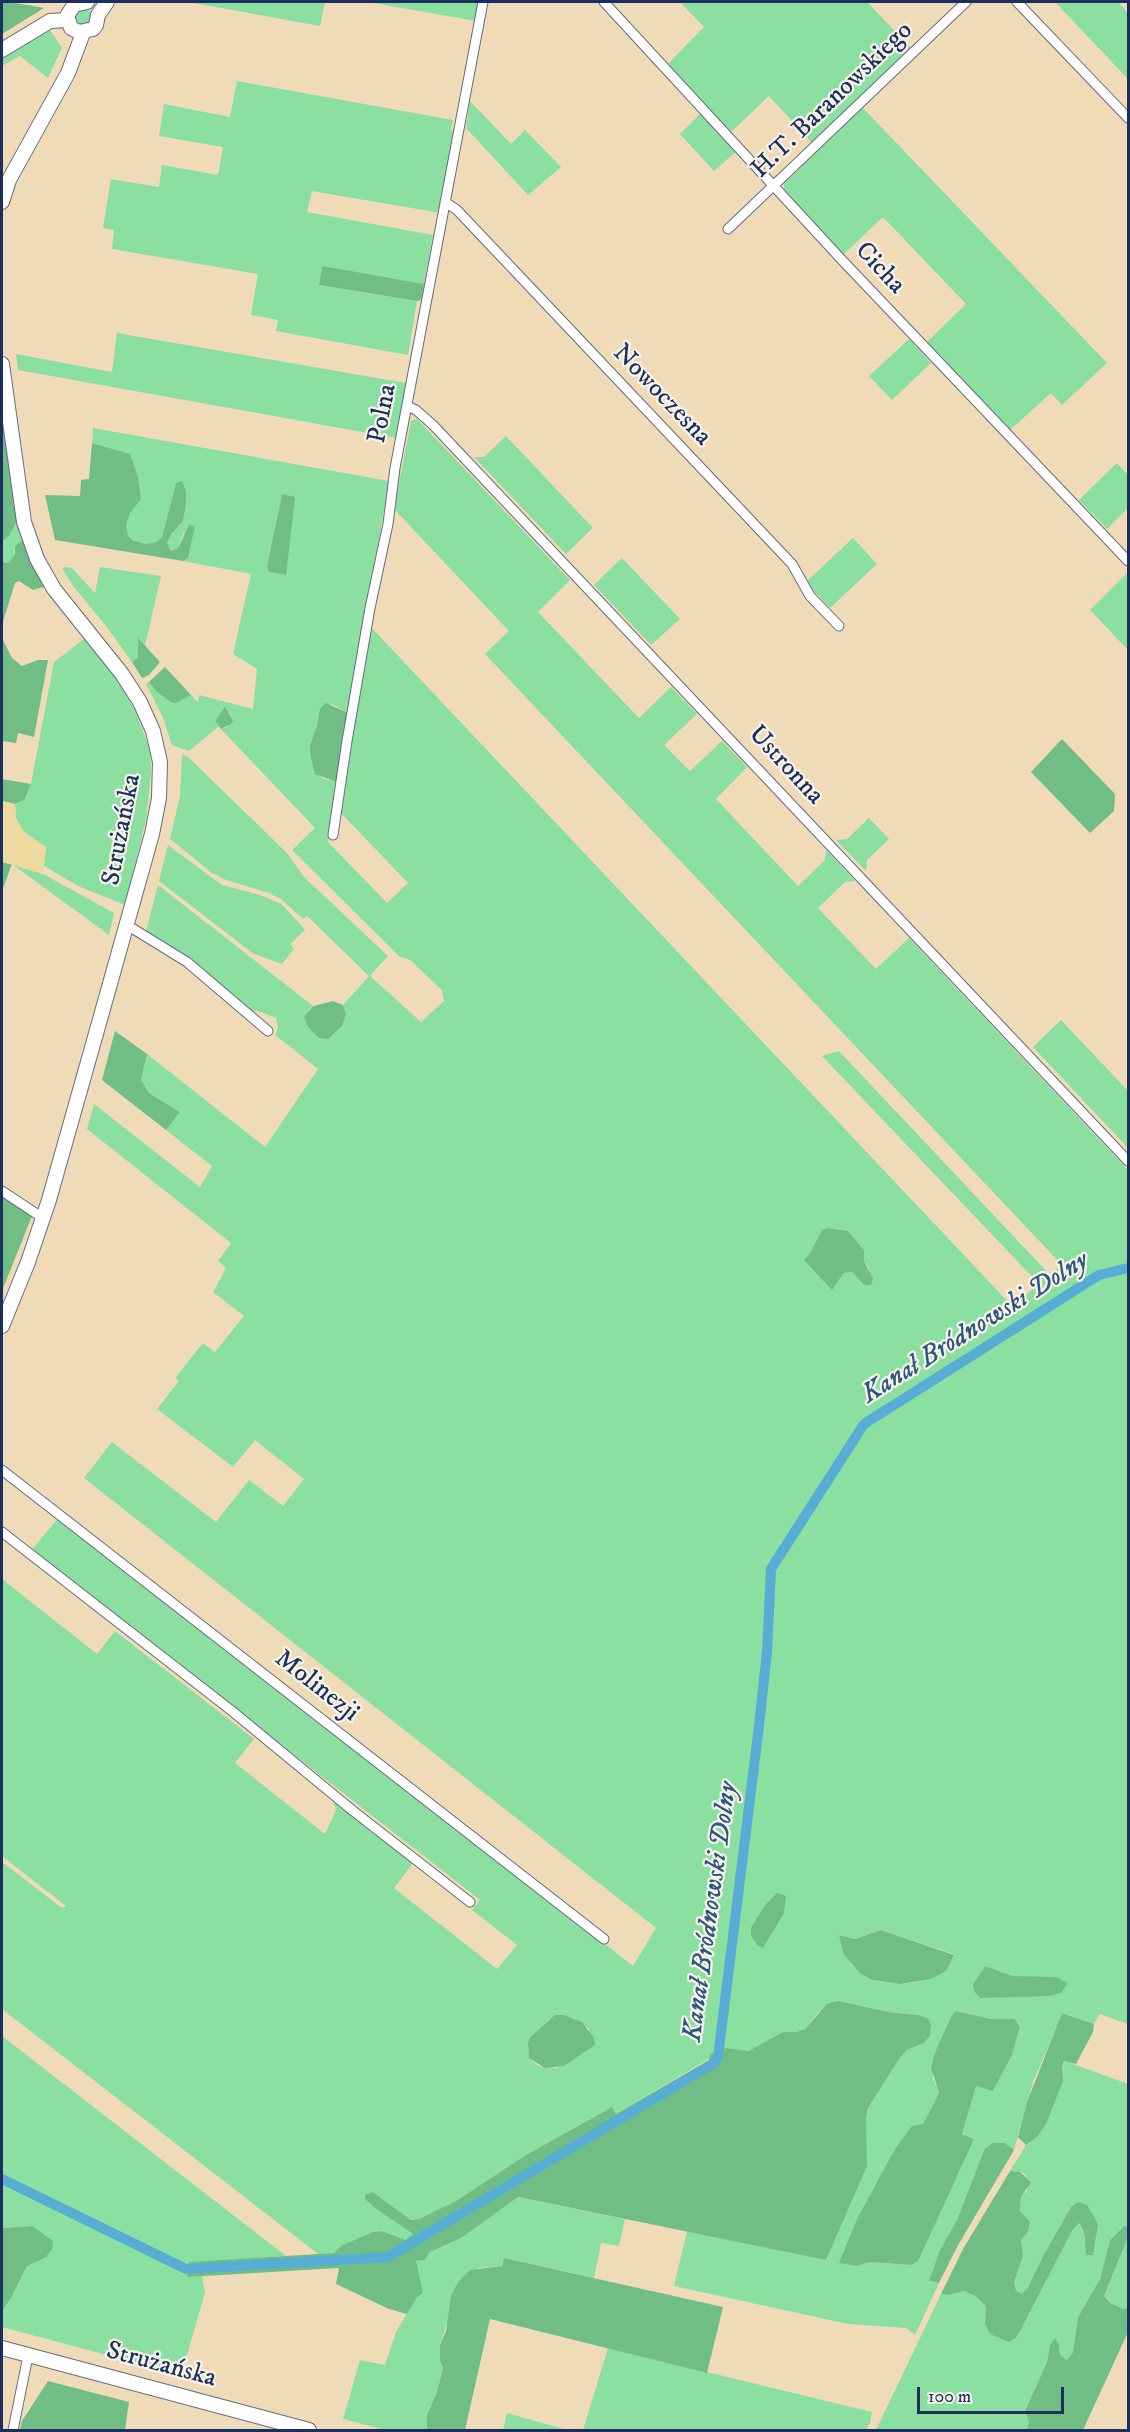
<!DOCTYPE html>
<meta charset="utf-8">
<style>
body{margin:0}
#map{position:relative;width:1130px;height:2432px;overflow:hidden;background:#f0dbb9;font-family:"IM FELL DW Pica",serif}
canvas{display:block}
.frame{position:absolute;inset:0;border:3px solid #1b2f5e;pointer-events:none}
.scale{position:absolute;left:917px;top:2387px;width:147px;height:27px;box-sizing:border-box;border:3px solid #1b2f5e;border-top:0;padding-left:8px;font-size:18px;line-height:21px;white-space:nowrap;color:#1b2f5e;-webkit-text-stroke:4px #f7f3e8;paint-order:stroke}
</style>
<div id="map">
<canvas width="1130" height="2432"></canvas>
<div class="frame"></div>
<div class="scale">100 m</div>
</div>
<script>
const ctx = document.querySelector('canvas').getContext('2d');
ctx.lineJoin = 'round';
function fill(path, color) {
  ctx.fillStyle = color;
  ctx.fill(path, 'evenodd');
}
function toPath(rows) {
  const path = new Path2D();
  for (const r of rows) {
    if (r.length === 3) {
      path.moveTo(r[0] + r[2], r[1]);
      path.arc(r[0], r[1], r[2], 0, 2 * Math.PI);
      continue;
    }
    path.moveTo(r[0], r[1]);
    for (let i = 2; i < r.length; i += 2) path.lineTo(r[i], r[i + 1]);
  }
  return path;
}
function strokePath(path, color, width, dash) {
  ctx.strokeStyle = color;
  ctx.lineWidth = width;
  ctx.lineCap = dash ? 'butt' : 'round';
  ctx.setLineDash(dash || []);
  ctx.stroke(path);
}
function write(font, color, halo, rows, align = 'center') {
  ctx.font = font + ' "IM FELL DW Pica",serif';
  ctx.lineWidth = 4.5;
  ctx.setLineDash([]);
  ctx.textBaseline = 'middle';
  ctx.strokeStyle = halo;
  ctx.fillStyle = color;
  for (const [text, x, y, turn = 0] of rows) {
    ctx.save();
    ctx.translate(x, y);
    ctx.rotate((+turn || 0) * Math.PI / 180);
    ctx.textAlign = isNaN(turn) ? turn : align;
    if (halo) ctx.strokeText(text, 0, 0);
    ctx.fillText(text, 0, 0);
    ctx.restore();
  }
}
fill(toPath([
 [188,2,325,2,320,26],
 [368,2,479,2,476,21],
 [680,2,867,2,912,49,813,144,769,96,731,132,668,64,704,27],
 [1055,2,1118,2,1128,13,1128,79],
 [83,17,9],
 [50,30,62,48,48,78,20,56,2,66,2,57],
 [237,81,453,120,451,129,454,133,443,187,445,188,441,213,312,191,307,212,433,235,424,284,322,267,319,285,417,301,408,355,276,331,278,320,251,315,258,274,112,249,114,230,103,228,111,179,159,187,162,165,218,175,223,147,159,136,164,104,230,117],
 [470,101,511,144,525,130,561,167,528,195,466,128],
 [862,107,1107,363,1062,405,1051,393,1010,430,926,343,966,304,883,217,843,255,784,192,784,184],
 [701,113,738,150,714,171,680,134],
 [117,333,406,383,396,438,18,370,16,354,112,372],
 [909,339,931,363,892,400,869,376],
 [417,419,570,580,538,612,639,718,671,687,697,714,664,745,690,771,722,741,747,767,716,799,798,886,825,860,826,850,855,881,845,882,818,908,876,969,909,938,1128,1170,1128,2024,1100,2014,1094,2024,1063,2013,1033,2082,1014,2150,1005,2143,993,2143,985,2148,957,2220,939,2252,929,2281,939,2283,915,2335,906,2328,848,2324,674,2286,687,2231,827,2260,868,2108,899,2059,907,2050,924,2043,930,2036,931,2025,928,2018,918,2015,889,2012,819,2012,805,2029,796,2032,783,2032,755,2049,749,2051,727,2048,616,2114,612,2107,526,2155,456,2201,419,2219,411,2220,373,2192,401,2225,414,2235,404,2240,382,2231,372,2232,341,2246,335,2253,318,2254,2,2009,2,1862,62,1908,66,1906,2,1856,2,1579,97,1654,115,1631,254,1739,235,1763,325,1834,336,1810,333,1801,413,1863,394,1888,497,1969,517,1945,472,1910,480,1900,32,1550,58,1518,633,1966,656,1928,84,1478,112,1442,216,1522,249,1480,283,1506,304,1479,255,1440,233,1467,157,1409,179,1381,175,1378,203,1343,215,1352,244,1316,213,1292,226,1268,218,1261,231,1243,87,1129,94,1104,200,1187,212,1166,166,1130,180,1112,149,1093,143,1086,141,1080,147,1054,265,1147,318,1069,275,1035,278,1028,276,1018,258,1011,251,1011,189,960,146,931,158,885,313,1006,308,1010,346,1014,343,1005,369,976,307,916,303,919,281,899,269,893,226,880,212,873,170,839,180,796,182,755,188,757,287,853,304,877,388,956,370,976,421,1022,444,1001,442,990,410,960,400,957,292,850,315,828,221,729,227,727,226,707,215,721,219,726,189,751,172,745,162,715,146,684,149,682,156,691,172,703,191,695,198,702,199,695,253,709,257,669,233,654,251,574,183,561,188,558,184,531,178,548,171,551,168,549,167,543,172,533,183,521,186,504,186,491,175,487,162,537,156,542,146,544,132,540,128,535,126,526,139,486,138,477,129,454,92,443,93,428,389,481,349,713,331,704,317,726,310,745,322,778,337,782,328,842,387,903,408,883,341,813,368,624,1012,1306,1039,1284,822,1056,839,1051,1050,1275,1062,1265,485,654,509,631,394,509,411,421],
 [282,494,285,575,269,572,267,566],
 [828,1228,848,1231,864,1250,864,1261,869,1269,871,1285,864,1285,852,1272,844,1273,837,1284,810,1253,822,1230],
 [881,1930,953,1954,954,1955,918,1982,901,1984,872,1980,851,1964,840,1935,855,1939],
 [985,1966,1013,1976,1061,1993,1051,1996,973,1984],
 [957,2011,991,2019,1015,2019,1020,2027,1012,2055,993,2091,976,2085,962,2134,974,2139,911,2265,869,2262,856,2266,840,2263,857,2219,923,2124,935,2101,939,2092,933,2078,934,2055],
 [574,2018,589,2029,588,2050,577,2055,564,2066,555,2068,539,2066,531,2060,528,2050,531,2036,550,2019],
 [506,436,593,528,566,554,474,457,484,457],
 [1117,463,1128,475,1128,508,1107,529,1079,500],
 [17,521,23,540,15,546,14,557,10,562,5,563,2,559,2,541,9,536],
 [853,538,877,564,830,608,812,589,808,580],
 [622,558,680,619,651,645,594,585],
 [65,567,72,568,95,593,100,567,161,576,145,646,138,639,138,658,132,662,106,626,73,586,62,568],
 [1128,572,1128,650,1090,610],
 [84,639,114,675,135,710,150,750,151,773,146,820,125,905,78,886,44,866,46,847,24,832,16,818,15,804,27,796,31,784,54,662],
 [869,818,889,839,867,860,866,871,836,840,847,839],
 [168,845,222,885,260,895,281,904,292,915,305,930,290,944,294,949,282,964,254,954,159,881],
 [12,864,43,874,114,913,109,935],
 [1061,1020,1128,1091,1128,1148,1033,1047],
 [2,2036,286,2256,189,2263,187,2277,202,2276,205,2293,181,2375,2,2327,2,2311,11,2298,27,2266,32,2226,2,2228],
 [1065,2061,1128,2084,1128,2227,1124,2226,1110,2240,1100,2279,1078,2317,1073,2352,1067,2360,1060,2355,1059,2344,1050,2345,1047,2362,1025,2411,1029,2422,1027,2430,876,2430,941,2294,948,2295,964,2291,975,2296,986,2306,985,2324,1016,2338,1073,2229,1078,2222,1084,2232,1084,2241,1097,2239,1071,2207,1043,2256,1028,2287,1022,2294,1015,2291,1014,2283,1023,2256,1021,2240,1028,2232,1030,2223,1020,2211,1021,2196,1027,2191,1026,2175,1021,2172,1010,2171,1026,2145,1037,2137],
 [517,2197,625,2219,619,2246,601,2243,594,2278,504,2258,502,2266,478,2268,447,2323,440,2345,440,2361,443,2368,437,2392,427,2415,427,2430,386,2430,343,2419,360,2360,385,2365,396,2332,417,2296,416,2261,425,2260,430,2252,461,2238],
 [1128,2237,1128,2309,1123,2310,1110,2303,1104,2296],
 [608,2348,872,2412,870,2423,866,2430,583,2430],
 [507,2413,567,2430,503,2430]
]), '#8bdfa0');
fill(toPath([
 [2,2,10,2,44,8,2,34],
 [322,266,424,284,421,300,417,301,319,285],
 [2,416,17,521,9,536,2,541],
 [92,443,130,454,133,462,138,477,141,499,130,513,126,526,128,535,132,540,146,544,156,542,162,537,176,483,182,481,186,491,186,504,183,521,172,533,167,543,171,551,178,548,189,525,195,526,188,558,183,561,55,540,45,495,80,496,81,480,89,479],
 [282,494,295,497,286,575,269,572,267,566],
 [23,540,44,587,33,590,19,581,15,583,2,625,2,559,5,563,10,562,15,554,15,546],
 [2,638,12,658,22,666,38,660,48,660,34,737,18,733,16,743,2,741],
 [138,638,160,662,149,675,142,678,132,662,138,658],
 [165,667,191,695,176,703,172,703,156,691,149,682],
 [325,703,349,713,337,782,315,774,310,753,310,745,317,726,320,709],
 [225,707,233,721,231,724,221,729,215,721],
 [1062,739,1115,794,1114,811,1090,833,1031,772],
 [2,779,31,784,25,799,15,804,2,801],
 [2,862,12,864,2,891],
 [333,1001,343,1005,346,1014,342,1026,328,1039,319,1038,308,1027,304,1017,313,1006],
 [115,1031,147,1054,141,1080,149,1093,180,1112,166,1130,102,1080],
 [2,1195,32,1216,2,1291],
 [828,1228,848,1231,864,1250,864,1261,873,1279,871,1285,864,1285,852,1272,844,1273,832,1290,804,1260,810,1253,822,1230],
 [777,1893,786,1896,784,1913,763,1948,757,1945,751,1935,751,1928,765,1905],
 [881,1930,954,1955,946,1971,931,1979,901,1984,872,1980,860,1973,844,1955,839,1935,855,1939],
 [985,1966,1013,1976,1056,1977,1068,1983,1061,1993,1051,1996,980,1998,974,1991,973,1984],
 [838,2001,888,2012,918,2015,928,2018,931,2025,930,2036,924,2043,907,2050,899,2059,868,2108,866,2118,867,2166,826,2260,518,2197,461,2238,430,2252,425,2260,416,2261,423,2293,417,2297,407,2314,389,2309,336,2284,339,2268,187,2277,189,2262,334,2253,341,2246,372,2232,382,2231,405,2240,413,2234,374,2207,365,2199,365,2195,373,2192,411,2220,419,2219,456,2201,526,2155,605,2111,612,2107,616,2114,709,2060,710,2054,727,2048,749,2051,783,2032,796,2032,805,2029,827,2004],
 [956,2011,991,2019,1015,2019,1020,2027,1012,2055,993,2091,976,2086,962,2134,974,2139,918,2261,911,2265,870,2262,856,2266,839,2263,857,2219,895,2149,912,2126,923,2124,935,2101,939,2092,931,2068,934,2055,951,2017],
 [1062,2013,1094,2024,1093,2032,1076,2064,1064,2061,1062,2068,1063,2081,1046,2124,1037,2137,1026,2145,1018,2137,1027,2102],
 [555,2015,564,2015,582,2022,594,2038,595,2045,564,2066,545,2068,529,2058,528,2043,531,2036],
 [993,2143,1005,2143,1014,2150,957,2247,939,2283,929,2281,939,2252,957,2220,985,2148],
 [1010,2171,1020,2172,1031,2182,1021,2197,1020,2211,1030,2222,1028,2232,1021,2240,1023,2256,1014,2283,1016,2291,1022,2294,1028,2287,1043,2256,1071,2207,1078,2202,1087,2205,1098,2224,1093,2255,1086,2255,1084,2232,1079,2223,1073,2229,1021,2329,1016,2338,1009,2342,990,2334,985,2324,986,2306,975,2296,964,2291,948,2295,941,2294,963,2249],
 [32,2226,53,2241,52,2249,46,2257,27,2266,11,2298,2,2311,2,2228],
 [1124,2226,1128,2227,1128,2237,1104,2296,1110,2303,1123,2309,1128,2309,1128,2332,1083,2430,1027,2430,1029,2422,1025,2411,1047,2362,1050,2345,1055,2338,1059,2344,1060,2355,1067,2360,1073,2352,1078,2317,1100,2279,1110,2240],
 [504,2258,723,2307,707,2373,490,2319,465,2430,427,2430,427,2415,437,2392,443,2368,440,2361,440,2345,446,2331,451,2296,458,2282,470,2270,502,2266],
 [48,2381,129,2402,125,2430,20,2430,22,2421]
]), '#70be86');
fill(toPath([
 [2,801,15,804,16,818,23,832,46,847,43,874,2,862]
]), '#eeda9e');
strokePath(toPath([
 [2,2179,186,2269,388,2257,714,2063,718,2057,759,1726,767,1652,771,1569,864,1424,1099,1275,1128,1268]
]), '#58add4', 10);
const minor = toPath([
 [604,2,841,259,1128,561],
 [1017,2,1128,118],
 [445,202,457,210,792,564,810,596,839,626],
 [728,229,966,2],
 [407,406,416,410,433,425,1128,1161],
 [333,835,347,741,370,608,388,524,395,468,483,2],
 [127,925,187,962,268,1031],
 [2,1191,43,1218],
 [2,1470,604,1939],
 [2,1532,232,1711,352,1810,470,1902],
 [13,2430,28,2356]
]);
const secondary = toPath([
 [87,2,74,5,67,16,71,28,79,32,93,29,96,25,98,15,107,2],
 [2,50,50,21,67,20],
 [2,202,9,180,68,73,83,33],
 [2,364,24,522,37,559,54,589,122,674,140,702,153,731,160,762,159,798,152,834,99,1023,49,1200,28,1262,2,1326],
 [2,2348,309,2430]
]);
strokePath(minor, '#666b7e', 11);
strokePath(secondary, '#666b7e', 16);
strokePath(minor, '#fff', 9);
strokePath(secondary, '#fff', 14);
write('26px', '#1b2f5e', '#f7f3e8', [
 ["H.T. Baranowskiego",833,101,-44],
 ["Cicha",879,269,47],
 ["Nowoczesna",661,396,46],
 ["Polna",384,414,-79],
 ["Ustronna",785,766,47],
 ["Strużańska",123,830,-79],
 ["Molinezji",316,1687,38],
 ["Strużańska",161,2366,15]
]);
write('italic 27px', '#2d5581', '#f7f3e8', [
 ["Kanał Bródnowski Dolny",976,1329,-32],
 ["Kanał Bródnowski Dolny",712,1912,-82]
]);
</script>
